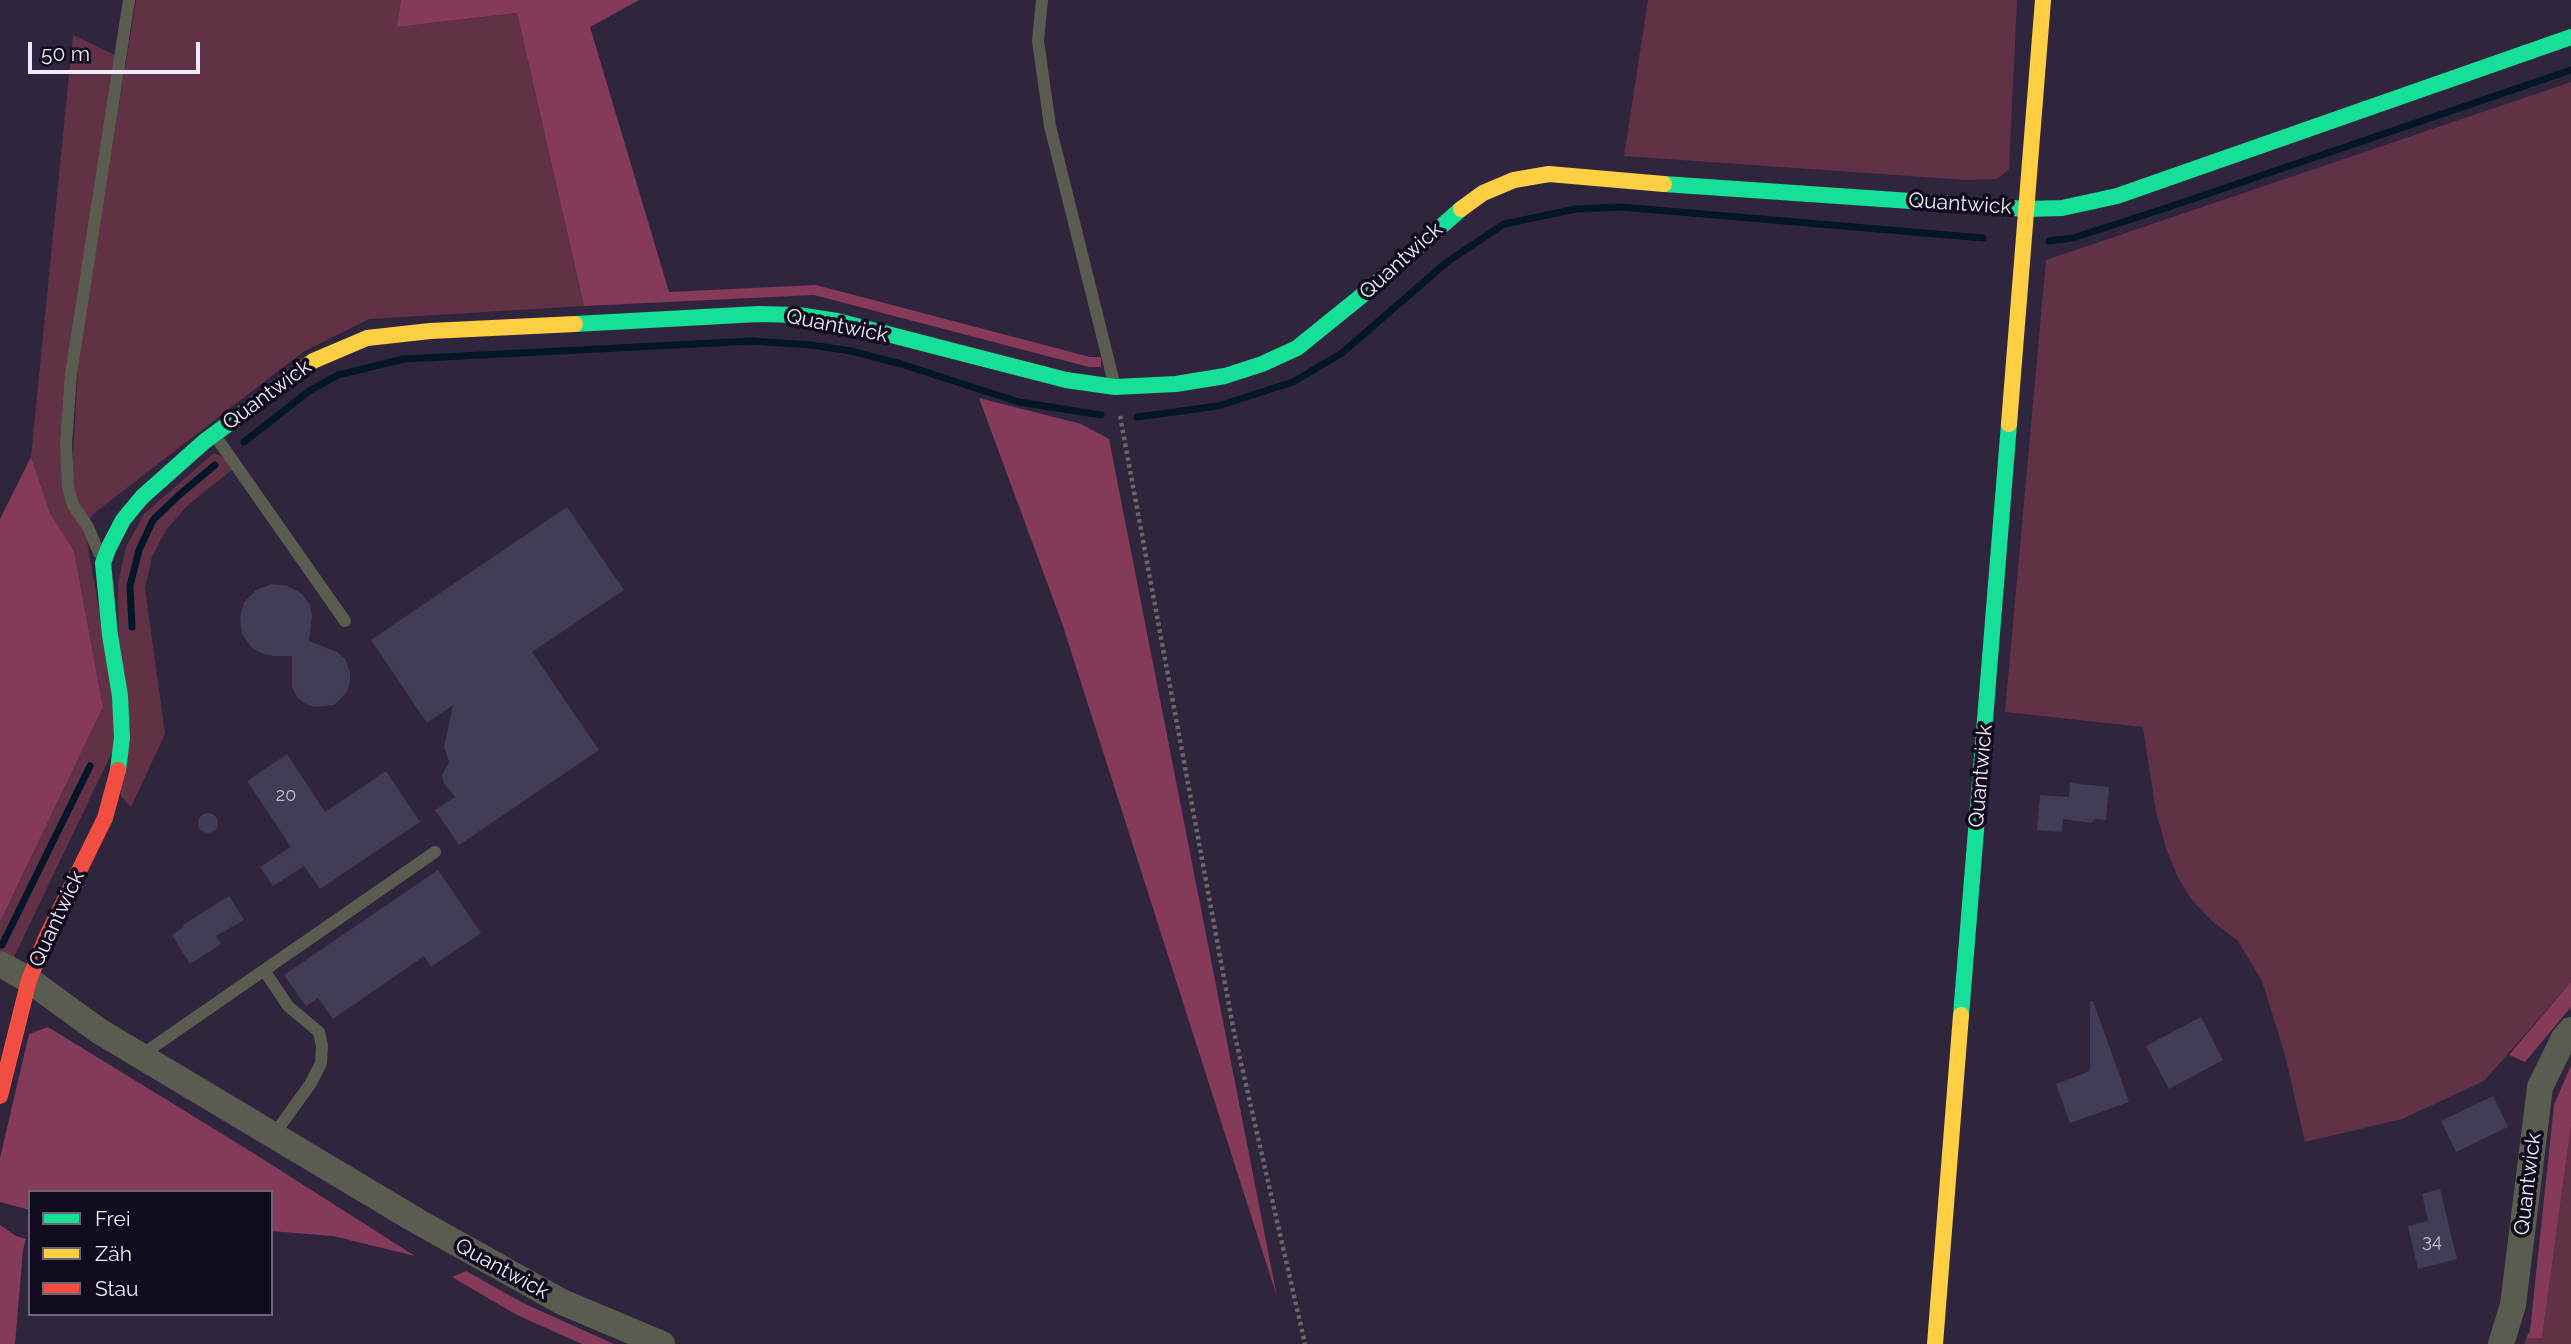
<!DOCTYPE html>
<meta charset="utf-8">
<style>
body{margin:0}
#map{position:relative;width:2571px;height:1344px;overflow:hidden;background:#2f263e;font-family:Raleway,sans-serif}
canvas{display:block}
.legend{position:absolute;left:28px;top:1190px;width:245px;height:126px;box-sizing:border-box;background:#120b1e;border:2px solid #6a6477;margin:0;padding:9px 12px;list-style:none;font-size:21px;color:#efeafc}
.legend li{display:flex;align-items:center;gap:14px;height:35px}
.legend b{width:35px;border:2px solid #6a6477}
.scale{position:absolute;left:28px;top:42px;width:172px;height:32px;box-sizing:border-box;border:4px solid #efeafc;border-top:0;padding-left:9px;font-size:21px;line-height:24px;white-space:nowrap;color:#efeafc;-webkit-text-stroke:5px #120b1e;paint-order:stroke}
</style>
<div id="map">
<canvas width="2571" height="1344"></canvas>
<ul class="legend">
<li><b style="height:9px;background:#16e098"></b>Frei</li>
<li><b style="height:9px;background:#ffcf43"></b>Zäh</li>
<li><b style="height:9px;background:#f24e42"></b>Stau</li>
</ul>
<div class="scale">50 m</div>
</div>
<script>
const ctx = document.querySelector('canvas').getContext('2d');
ctx.lineJoin = 'round';
function fill(path, color) {
  ctx.fillStyle = color;
  ctx.fill(path, 'evenodd');
}
function toPath(rows) {
  const path = new Path2D();
  for (const r of rows) {
    if (r.length === 3) {
      path.moveTo(r[0] + r[2], r[1]);
      path.arc(r[0], r[1], r[2], 0, 2 * Math.PI);
      continue;
    }
    path.moveTo(r[0], r[1]);
    for (let i = 2; i < r.length; i += 2) path.lineTo(r[i], r[i + 1]);
  }
  return path;
}
function strokePath(path, color, width, dash) {
  ctx.strokeStyle = color;
  ctx.lineWidth = width;
  ctx.lineCap = dash ? 'butt' : 'round';
  ctx.setLineDash(dash || []);
  ctx.stroke(path);
}
function write(font, color, halo, rows, align = 'center') {
  ctx.font = font + ' Raleway,sans-serif';
  ctx.lineWidth = 7;
  ctx.setLineDash([]);
  ctx.textBaseline = 'middle';
  ctx.strokeStyle = halo;
  ctx.fillStyle = color;
  for (const [text, x, y, turn = 0] of rows) {
    ctx.save();
    ctx.translate(x, y);
    ctx.rotate((+turn || 0) * Math.PI / 180);
    ctx.textAlign = isNaN(turn) ? turn : align;
    if (halo) ctx.strokeText(text, 0, 0);
    ctx.fillText(text, 0, 0);
    ctx.restore();
  }
}
fill(toPath([
 [136,0,401,0,398,27,517,13,584,306,369,319,303,352,93,514,89,521,83,514,75,495,72,472,79,353],
 [1648,0,2017,0,2009,169,1997,179,1967,180,1624,156],
 [73,35,117,56,69,349,68,508,85,530,113,688,117,742,13,959,0,957,0,922,103,707,74,551,50,513,31,457],
 [2571,82,2571,982,2484,1081,2402,1119,2305,1142,2285,1055,2262,981,2238,941,2212,921,2192,900,2178,878,2166,848,2156,812,2143,727,2005,712,2046,260],
 [214,453,221,456,234,468,187,506,166,530,152,557,145,588,165,734,131,807,121,796,118,583,126,547,144,514],
 [2571,1126,2571,1344,2524,1344,2526,1338,2542,1338]
]), '#613145');
fill(toPath([
 [401,0,639,0,590,27,669,292,816,285,1090,357,1101,357,1101,367,1089,367,814,295,584,306,517,13,397,27],
 [979,398,1081,424,1109,439,1277,1297,1062,623],
 [31,457,50,513,74,551,103,707,0,922,0,519],
 [2571,982,2571,1007,2525,1062,2509,1055],
 [48,1027,250,1151,415,1256,333,1236,271,1231,271,1192,30,1192,30,1210,0,1202,0,1158,29,1034],
 [2571,1065,2571,1126,2542,1338,2526,1338,2530,1331,2554,1105],
 [0,1225,16,1236,26,1239,23,1250,15,1344,0,1344],
 [466,1271,523,1303,614,1344,582,1344,517,1315,452,1277]
]), '#853a5a');
strokePath(toPath([
 [2049,241,2073,238,2169,207,2571,70],
 [1137,417,1218,406,1293,382,1342,353,1447,262,1504,224,1576,209,1621,207,1983,238],
 [244,442,309,391,338,375,404,359,752,341,811,345,851,351,901,364,1019,402,1101,415],
 [132,627,130,586,139,550,153,520,179,495,215,465],
 [2,945,90,766]
]), '#041728', 7);
fill(toPath([
 [567,507,624,590,532,652,599,750,459,845,435,810,455,797,444,783,442,775,449,762,444,747,453,705,427,723,371,640],
 [272,584,288,586,302,594,309,603,312,614,309,641,337,652,345,659,350,672,350,682,347,692,334,705,314,707,304,703,297,697,292,687,292,656,272,656,261,653,252,648,242,634,240,618,244,602,256,590],
 [287,754,325,812,386,771,420,822,320,889,304,866,273,886,260,867,291,847,247,781],
 [2070,783,2109,787,2106,820,2095,819,2091,823,2063,819,2062,832,2037,830,2040,795,2069,797],
 [208,823,10],
 [438,870,481,933,431,967,424,956,333,1019,318,998,306,1006,284,975],
 [229,896,244,920,216,936,221,944,190,964,172,935,184,927,183,925],
 [2090,1001,2093,1001,2129,1102,2070,1123,2056,1084,2090,1071],
 [2201,1017,2223,1060,2169,1089,2146,1046],
 [2493,1096,2508,1127,2456,1152,2441,1121],
 [2440,1189,2457,1259,2418,1269,2408,1226,2428,1221,2422,1194]
]), '#413d56');
strokePath(toPath([
 [1120,416,1234,1032,1305,1344]
]), '#696765', 4.5, [3.5, 3.5]);
strokePath(toPath([
 [1042,0,1038,41,1050,126,1114,383],
 [216,437,345,621],
 [99,553,88,527,73,505,68,487,66,444,71,374,129,0],
 [264,970,288,1006,319,1032,322,1046,321,1063,311,1083,273,1136],
 [140,1056,435,852]
]), '#5a5c4f', 12);
strokePath(toPath([
 [0,964,29,980,99,1031,417,1221,562,1302,662,1344],
 [2501,1344,2513,1305,2540,1087,2564,1038,2571,1030]
]), '#5a5c4f', 26);
strokePath(toPath([
 [1664,184,2027,209,2062,208,2117,196,2571,37],
 [575,324,759,314,798,315,837,321,1066,380,1115,387,1176,384,1225,376,1262,364,1297,348,1370,289,1461,209],
 [118,770,122,738,120,696,110,635,103,563,109,547,123,520,142,497,205,441,300,371],
 [1961,1015,2009,424]
]), '#16e098', 16);
strokePath(toPath([
 [1461,209,1483,193,1514,180,1549,174,1664,184],
 [300,371,313,361,367,338,430,331,575,324],
 [2009,424,2043,0],
 [1935,1344,1961,1015]
]), '#ffcf43', 16);
strokePath(toPath([
 [0,1096,29,980,46,938,105,818,118,770]
]), '#f24e42', 16);
write('18px', '#c4bfd2', null, [
 ["20",286,796],
 ["34",2432,1242]
]);
write('21px', '#efeafc', '#120b1e', [
 ["Quantwick",1960,204,4],
 ["Quantwick",1401,261,-42],
 ["Quantwick",837,326,11],
 ["Quantwick",267,395,-36],
 ["Quantwick",1981,776,-85],
 ["Quantwick",57,919,-65],
 ["Quantwick",2528,1184,-83],
 ["Quantwick",502,1269,29]
]);
</script>
